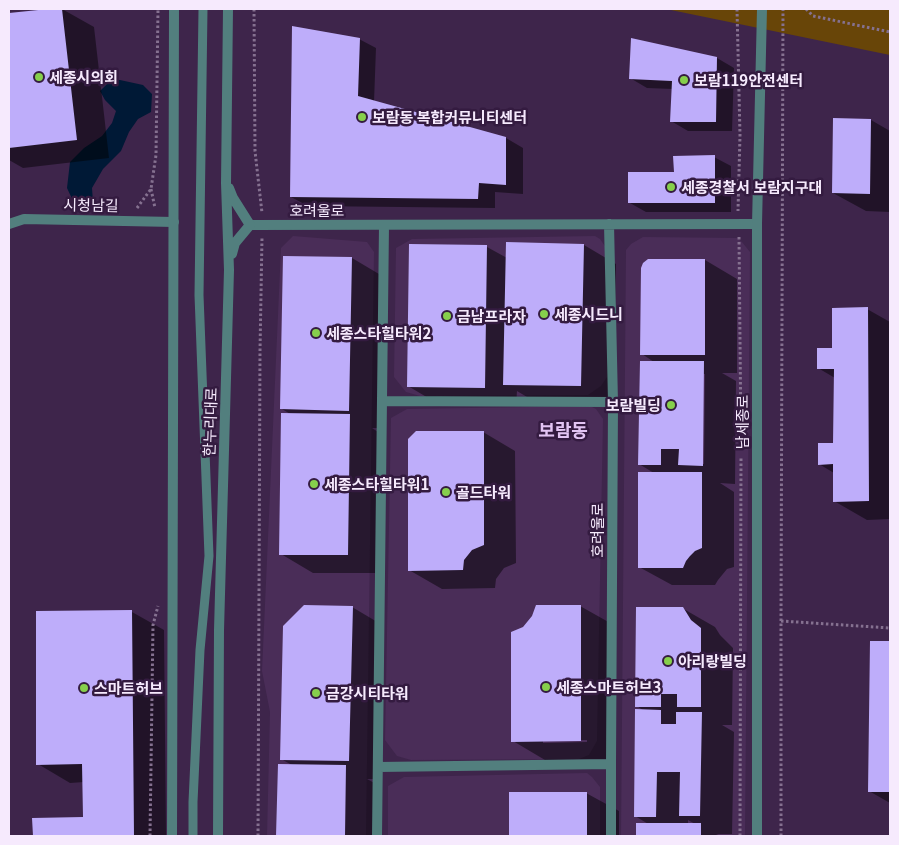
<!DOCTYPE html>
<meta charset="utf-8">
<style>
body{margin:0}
#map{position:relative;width:899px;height:845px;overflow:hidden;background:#3e254b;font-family:Georgia,serif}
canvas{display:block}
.frame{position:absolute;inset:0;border:10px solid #f6eafd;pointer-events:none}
</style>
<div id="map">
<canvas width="899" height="845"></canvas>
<div class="frame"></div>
</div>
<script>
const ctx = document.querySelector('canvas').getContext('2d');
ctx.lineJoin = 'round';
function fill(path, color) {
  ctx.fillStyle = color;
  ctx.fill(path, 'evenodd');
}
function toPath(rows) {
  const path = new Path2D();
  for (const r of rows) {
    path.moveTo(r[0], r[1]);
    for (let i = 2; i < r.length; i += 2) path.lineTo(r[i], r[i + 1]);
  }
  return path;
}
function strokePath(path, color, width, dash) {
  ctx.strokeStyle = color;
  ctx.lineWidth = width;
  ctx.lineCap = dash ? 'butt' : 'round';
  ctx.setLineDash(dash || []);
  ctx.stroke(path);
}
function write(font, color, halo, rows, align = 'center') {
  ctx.font = font + ' Georgia,"Noto Sans KR",serif';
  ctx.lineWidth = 5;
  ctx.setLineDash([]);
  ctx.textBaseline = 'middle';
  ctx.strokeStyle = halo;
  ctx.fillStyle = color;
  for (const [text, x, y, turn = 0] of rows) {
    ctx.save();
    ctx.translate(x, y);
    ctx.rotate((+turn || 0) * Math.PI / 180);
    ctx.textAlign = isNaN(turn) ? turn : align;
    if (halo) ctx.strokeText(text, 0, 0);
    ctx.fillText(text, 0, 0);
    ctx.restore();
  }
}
fill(toPath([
 [293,236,367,242,374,252,366,836,267,836,270,712,262,671,281,248],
 [595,236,600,239,607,249,607,377,601,386,588,395,420,396,406,392,394,377,396,248,412,239],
 [643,237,737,238,742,242,750,252,745,836,621,836,626,250,631,244],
 [590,406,596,409,603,419,597,741,589,755,579,759,411,760,397,756,385,740,391,418,407,409],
 [587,773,592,777,600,787,600,836,388,836,388,786,404,777]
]), '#4a2d58');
fill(toPath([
 [666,9,890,9,890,55]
]), '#684508');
fill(toPath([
 [111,80,120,80,143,85,152,94,151,112,138,119,129,132,121,151,103,169,92,188,93,202,74,203,67,188,70,162,84,148,102,136,112,123,116,111,105,100,100,91]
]), '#001936');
fill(toPath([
 [62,9,94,27,109,158,23,168,9,160,9,15],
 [359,39,376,48,374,102,506,138,523,148,523,194,495,192,495,208,308,206,291,197],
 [717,58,734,68,732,131,688,131,671,121,673,89,647,88,630,78],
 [871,120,890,131,890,212,866,211,833,193],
 [714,157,731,166,731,212,646,212,630,203,675,173],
 [584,245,616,264,613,404,537,403,517,391,516,406,440,405,408,386,487,247,507,258],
 [352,258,384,277,380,428,372,428,381,434,380,573,313,573,281,554,292,415,282,409],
 [705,260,737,279,737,373,722,373,736,381,735,484,720,483,734,492,734,567,727,569,718,580,715,585,672,585,639,567,654,473,639,464,654,362,642,354],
 [703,374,705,374,704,464,702,464],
 [867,309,890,322,890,519,867,520,834,501,834,473,819,464,834,445,835,378,818,368],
 [483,432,515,451,516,563,504,568,496,579,495,588,442,589,409,570],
 [580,606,612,624,613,759,545,760,513,741],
 [543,740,587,740,587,742,543,743],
 [352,607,384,626,381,779,367,779,378,785,377,836,278,836,279,765,292,765,281,759],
 [682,608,715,627,720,635,733,648,732,725,722,725,734,732,732,834,716,834,721,836,637,836,637,825,650,825,635,816,644,711,637,706],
 [688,820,697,825,688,825],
 [37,612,132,612,164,630,166,836,34,836,34,819,84,819,84,782,70,783,38,764],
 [871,642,890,642,890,803,869,791],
 [511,793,586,793,619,811,619,836,511,836]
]), '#0007');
fill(toPath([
 [48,9,62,9,77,140,9,148,9,13],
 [292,26,360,38,358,96,506,137,506,185,479,183,478,199,290,197],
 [631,38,717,57,716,122,670,122,672,81,629,79],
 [833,118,871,119,870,194,832,193],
 [715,155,715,203,628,203,628,172,674,172,673,156],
 [506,242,584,244,581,386,503,385],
 [409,244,487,245,485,388,407,387],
 [283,256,352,257,349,411,280,409],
 [648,259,705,259,705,355,640,355,641,268,643,263],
 [868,307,869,501,833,502,833,464,818,465,818,443,833,443,834,369,817,369,817,348,832,348,832,308],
 [640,361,704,361,703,466,678,465,679,449,661,449,661,465,638,465],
 [281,413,350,414,348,555,279,555],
 [416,431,484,431,484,545,472,550,464,560,463,570,408,571,408,439],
 [638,472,702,472,702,548,695,551,690,556,686,561,683,568,638,568],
 [304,605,353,606,349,761,280,760,283,626],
 [536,605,581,605,581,741,511,742,511,632,523,627,532,616],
 [636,607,683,607,691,620,701,628,701,707,677,707,677,694,661,694,661,707,635,707],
 [132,610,134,836,33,836,32,818,83,817,82,764,36,765,36,611],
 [870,641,890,641,890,792,868,792],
 [635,709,661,710,661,724,676,724,676,712,702,712,700,816,679,816,680,772,657,772,656,817,634,817],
 [278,764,346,765,345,836,276,836],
 [509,792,587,792,587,836,509,836],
 [636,823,701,823,701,836,636,836]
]), '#beadfa');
strokePath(toPath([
 [254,9,255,151,262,213],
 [737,9,740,135,738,211],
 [806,9,813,16,890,32],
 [151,189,155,208],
 [137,208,151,189,156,155,158,9],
 [739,237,741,441],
 [781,621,890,628],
 [150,836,153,625,158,606],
 [258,836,260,351,262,237],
 [740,836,741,457],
 [781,836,781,621,783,9]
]), '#857190', 3, [2.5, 2.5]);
strokePath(toPath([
 [193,836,193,802,200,650,209,556,199,295,203,9]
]), '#527f7e', 9);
strokePath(toPath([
 [9,224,24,219,174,222],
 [609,224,613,402,611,764,611,836],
 [250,225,757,224],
 [382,401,613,402],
 [378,767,611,764],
 [377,836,384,225]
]), '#527f7e', 10);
strokePath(toPath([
 [229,188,233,198,250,225,235,243,232,254],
 [172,836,174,9],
 [218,836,219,630,229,270,226,183,228,9],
 [757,836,757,224,762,9]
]), '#527f7e', 10);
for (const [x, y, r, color] of [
 [39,77,5,"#86cf4c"],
 [684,80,5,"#86cf4c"],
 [362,117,5,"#86cf4c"],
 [671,187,5,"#86cf4c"],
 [544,314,5,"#86cf4c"],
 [447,316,5,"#86cf4c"],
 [316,333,5,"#86cf4c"],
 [671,405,5,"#86cf4c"],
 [314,484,5,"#86cf4c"],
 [446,492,5,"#86cf4c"],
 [668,661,5,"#86cf4c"],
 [546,687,5,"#86cf4c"],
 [84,688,5,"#86cf4c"],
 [316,693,5,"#86cf4c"]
]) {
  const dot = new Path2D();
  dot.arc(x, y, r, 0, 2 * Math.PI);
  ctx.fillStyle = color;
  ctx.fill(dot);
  strokePath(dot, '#341b40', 2);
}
write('bold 15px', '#f6eafd', '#341b40', [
 ["세종시의회",49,77],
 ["보람119안전센터",694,80],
 ["보람동 복합커뮤니티센터",372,117],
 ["세종경찰서 보람지구대",681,187],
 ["세종시드니",554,314],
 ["금남프라자",457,316],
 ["세종스타힐타워2",326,333],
 ["보람빌딩",661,405,"right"],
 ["세종스타힐타워1",324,484],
 ["골드타워",456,492],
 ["아리랑빌딩",678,661],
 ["세종스마트허브3",556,687],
 ["스마트허브",94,688],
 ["금강시티타워",326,693]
], 'left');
write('15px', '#f6eafd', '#341b40', [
 ["시청남길",91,205,1],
 ["호려울로",317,210],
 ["한누리대로",210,422,-88],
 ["남세종로",742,422,-90],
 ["호려울로",597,530,-90]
]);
write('bold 18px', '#e2c4f3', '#341b40', [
 ["보람동",563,430]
]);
</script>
